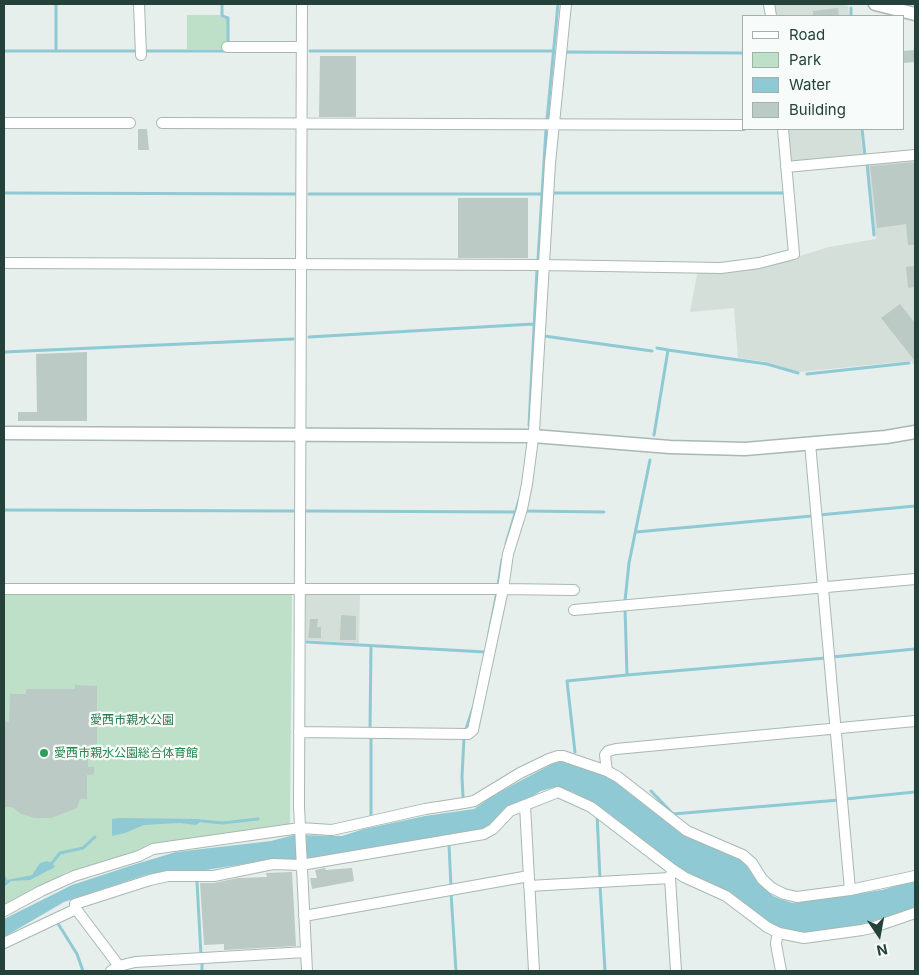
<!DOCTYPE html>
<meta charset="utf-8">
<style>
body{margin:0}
#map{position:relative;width:919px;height:975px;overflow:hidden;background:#e6efeb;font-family:Inter,sans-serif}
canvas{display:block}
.frame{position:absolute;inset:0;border:5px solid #24423a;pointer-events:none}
.legend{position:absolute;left:742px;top:15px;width:162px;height:115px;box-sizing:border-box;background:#f7fbf9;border:1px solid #a3b1ad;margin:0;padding:6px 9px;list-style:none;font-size:15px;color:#24423a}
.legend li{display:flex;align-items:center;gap:10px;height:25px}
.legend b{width:25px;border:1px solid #a3b1ad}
.north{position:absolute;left:854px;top:910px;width:50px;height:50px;-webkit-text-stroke:4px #f7fbf9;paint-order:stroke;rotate:168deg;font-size:14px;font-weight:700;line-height:20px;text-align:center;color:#24423a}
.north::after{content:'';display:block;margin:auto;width:18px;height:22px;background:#24423a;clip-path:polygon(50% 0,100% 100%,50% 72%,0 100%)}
</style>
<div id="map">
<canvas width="919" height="975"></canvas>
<div class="frame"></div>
<ul class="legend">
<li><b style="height:6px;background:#fff"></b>Road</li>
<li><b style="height:14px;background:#bfe0c8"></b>Park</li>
<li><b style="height:14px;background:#8ec9d4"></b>Water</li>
<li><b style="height:14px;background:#bbcac4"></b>Building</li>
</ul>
<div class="north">N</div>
</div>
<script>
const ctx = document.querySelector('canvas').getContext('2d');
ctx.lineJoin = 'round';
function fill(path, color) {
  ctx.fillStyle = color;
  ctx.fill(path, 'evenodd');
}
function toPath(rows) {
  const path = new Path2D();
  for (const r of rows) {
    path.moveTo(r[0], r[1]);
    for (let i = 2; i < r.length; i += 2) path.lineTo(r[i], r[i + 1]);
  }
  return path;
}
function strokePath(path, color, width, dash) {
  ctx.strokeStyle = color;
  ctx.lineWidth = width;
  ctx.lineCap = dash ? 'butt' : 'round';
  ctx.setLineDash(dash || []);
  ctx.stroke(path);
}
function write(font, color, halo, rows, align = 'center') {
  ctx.font = font + ' Inter,"Noto Sans JP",sans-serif';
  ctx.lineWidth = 4.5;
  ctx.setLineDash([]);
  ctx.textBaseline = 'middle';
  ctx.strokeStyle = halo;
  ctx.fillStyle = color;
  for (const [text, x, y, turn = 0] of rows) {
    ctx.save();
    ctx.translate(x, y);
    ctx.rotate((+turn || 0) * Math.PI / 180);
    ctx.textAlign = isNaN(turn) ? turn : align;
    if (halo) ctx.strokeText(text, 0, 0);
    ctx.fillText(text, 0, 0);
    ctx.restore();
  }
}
fill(toPath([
 [773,4,840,4,848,6,849,16,774,16],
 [786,129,860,129,863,156,789,164],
 [915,157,915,367,911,361,799,372,768,362,738,358,734,308,690,312,698,269,790,259,829,247,876,239,868,162],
 [306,592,360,592,359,643,306,640]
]), '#d4dfda');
fill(toPath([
 [187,15,220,15,221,18,227,19,227,49,187,49],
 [4,591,292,594,290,826,136,853,67,872,4,907]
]), '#bfe0c8');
fill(toPath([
 [564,761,593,770,611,779,685,836,704,843,742,860,761,885,773,896,783,900,793,903,849,895,882,890,915,880,915,907,866,924,802,934,788,931,766,923,730,892,687,875,573,792,555,787,541,791,528,799,511,805,497,820,482,832,308,861,269,860,206,870,169,871,145,875,64,902,4,937,4,919,72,885,136,864,176,852,271,841,294,835,342,836,364,829,425,816,474,809,494,795,554,763],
 [121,818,200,819,202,821,196,825,180,823,144,825,125,833,112,836,112,819],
 [47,861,52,863,55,867,30,880,11,881,4,887,4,883,7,880,32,875,40,863]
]), '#8ec9d4');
strokePath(toPath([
 [222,4,222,16,228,18,228,43],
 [851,8,851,16],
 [4,51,56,51,56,4],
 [56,51,228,51],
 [310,51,554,51],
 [565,52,743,53],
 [547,120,558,4],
 [862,129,865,156],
 [867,163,874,235],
 [4,193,295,194],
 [553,193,785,193],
 [309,194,542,194],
 [538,260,546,129],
 [544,336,652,351],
 [309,337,533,324],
 [668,350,767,364,798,373],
 [4,352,293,339],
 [807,374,909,363],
 [529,425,537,270],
 [654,435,668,350,657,348],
 [4,510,293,511],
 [307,511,517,512],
 [525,511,604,512],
 [819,515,915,506],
 [636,532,812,516],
 [506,544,519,500],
 [498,586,502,560],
 [625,601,629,563,650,460],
 [489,633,497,592],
 [307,642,485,652],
 [832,657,915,649],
 [627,675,826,658],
 [370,728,371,646],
 [466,729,473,708],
 [371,737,371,815],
 [575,752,567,681,627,675,625,608],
 [651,791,673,814,839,800],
 [463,797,462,777,464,737],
 [845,799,915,792],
 [597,814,600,879],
 [202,821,222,823,258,819],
 [449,845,451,887],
 [52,863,60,853,83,848,95,837],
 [4,877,6,881],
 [197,882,201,955],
 [600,885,605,971],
 [451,893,456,971],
 [57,922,77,954,83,971],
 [202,961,202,971]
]), '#8ec9d4', 3);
fill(toPath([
 [838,8,839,16,813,16,813,11],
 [915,50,915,62,903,63,903,51],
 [320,56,356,56,356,117,319,117],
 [138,129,147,129,149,150,138,150],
 [915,162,915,245,908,245,906,224,877,228,870,166],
 [458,198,528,198,528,258,458,258],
 [915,266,915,287,908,288,906,267],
 [900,304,915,323,915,361,881,318],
 [87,352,87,421,18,421,18,412,37,412,36,354],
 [341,615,356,616,356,640,340,640],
 [310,619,318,619,317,627,321,627,321,638,308,638],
 [75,685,97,686,97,744,88,745,88,767,94,767,94,774,87,775,87,799,80,799,77,808,51,818,35,818,21,814,12,807,4,807,4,721,9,722,10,694,26,694,26,689,75,689],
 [325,868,326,870,352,868,354,881,312,889,310,878,317,878,315,870],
 [292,872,296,946,224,950,224,944,204,945,200,883,214,883,238,878,267,877,266,873]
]), '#bbcac4');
const minor = toPath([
 [139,4,141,55],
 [302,4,299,806,307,971],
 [566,4,550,163,534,431,527,484,522,509,508,554,503,589,574,590],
 [769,4,771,16],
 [227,47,302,47],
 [4,123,130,123],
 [162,123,743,125],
 [786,167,915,155],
 [4,263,543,265,721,268,759,263,794,254,783,129],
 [810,443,850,890],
 [4,589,503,589,473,730,468,734,299,732],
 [574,610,915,579],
 [915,721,616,749,608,751,605,755,607,771,618,777,687,831,743,855,752,863,762,879,772,888,784,894,797,897,850,890,915,876],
 [525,805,534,971],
 [671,875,672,869,684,877,726,896,767,927,779,933,777,937,776,944,781,971],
 [529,886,670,878,676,971],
 [76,909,75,904,150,880,168,876,214,876,273,864,301,865,484,834,493,829,510,811,558,792,591,807,672,869],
 [4,911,41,891,74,876,139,856,153,849,300,828,332,830,425,809,464,803,474,801,520,773,549,759,558,756,563,756,607,771],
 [304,916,529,876],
 [779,933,804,938,862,930,871,928,915,913],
 [4,943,76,909,119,966,111,971],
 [119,966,135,962,306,952]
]);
const tertiary = toPath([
 [875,4,915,14],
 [4,433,533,436,670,447,745,449,886,437,915,432]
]);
strokePath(minor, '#a8b8b2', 12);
strokePath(tertiary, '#a8b8b2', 15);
strokePath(minor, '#fff', 10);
strokePath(tertiary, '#fff', 12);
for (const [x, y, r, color] of [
 [44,753,5,"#2e9e5b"]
]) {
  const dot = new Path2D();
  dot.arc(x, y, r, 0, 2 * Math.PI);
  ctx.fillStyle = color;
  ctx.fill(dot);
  strokePath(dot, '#f7fbf9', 2);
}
write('12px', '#2d7a4b', '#f7fbf9', [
 ["愛西市親水公園",132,720]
]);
write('12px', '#27864d', '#f7fbf9', [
 ["愛西市親水公園総合体育館",54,753]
], 'left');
</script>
